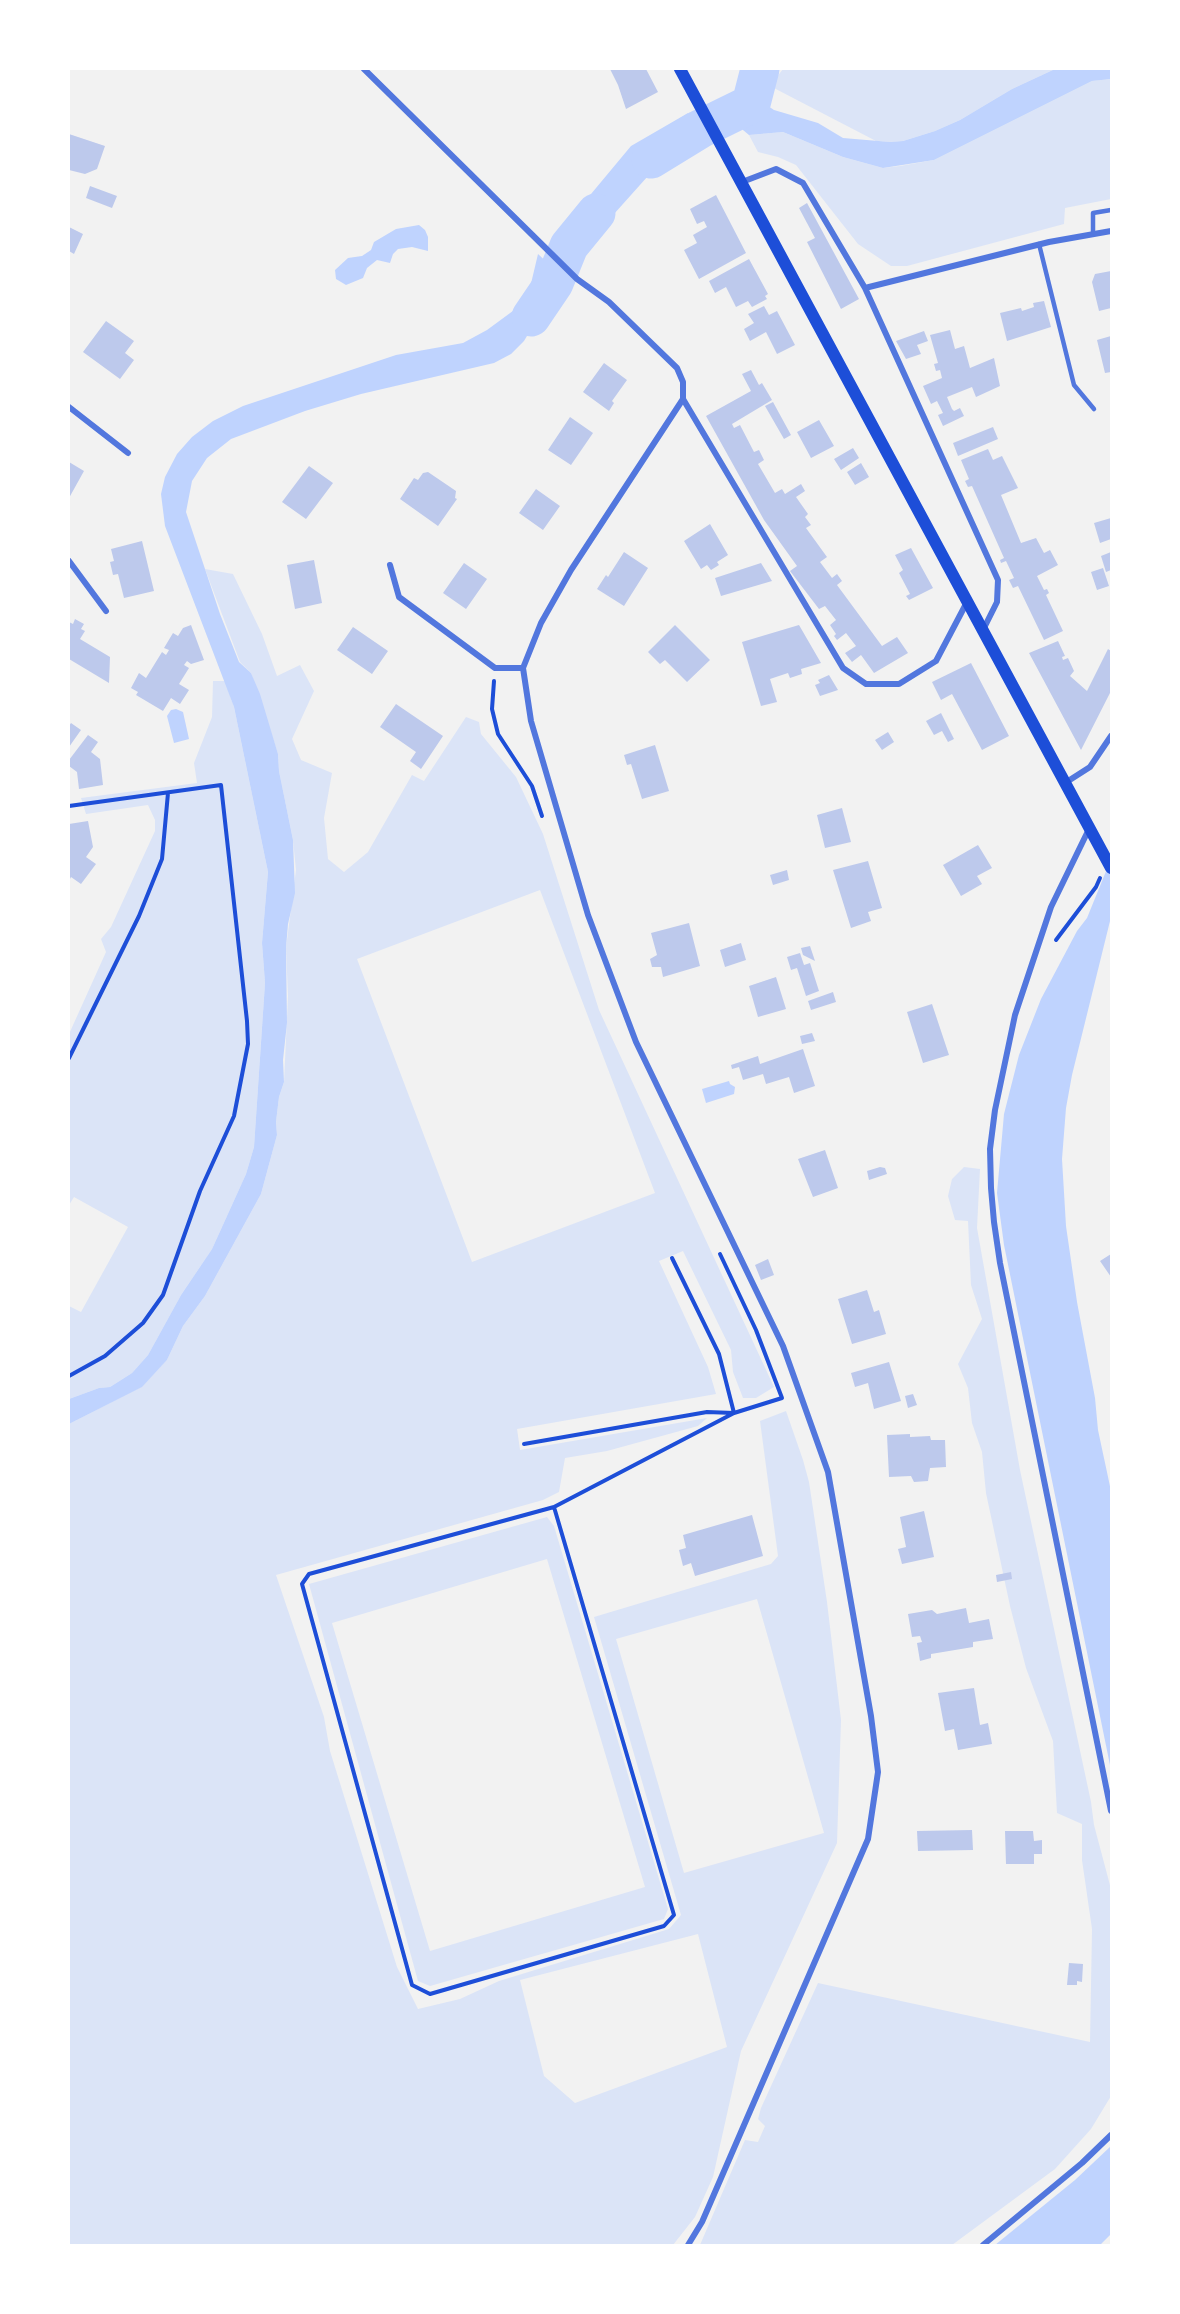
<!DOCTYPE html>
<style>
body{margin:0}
#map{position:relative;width:1180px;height:2314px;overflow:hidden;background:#f2f2f2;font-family:"Exo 2",sans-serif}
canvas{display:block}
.frame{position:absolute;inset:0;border:70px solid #fff;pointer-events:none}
</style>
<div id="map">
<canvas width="1180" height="2314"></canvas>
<div class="frame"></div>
</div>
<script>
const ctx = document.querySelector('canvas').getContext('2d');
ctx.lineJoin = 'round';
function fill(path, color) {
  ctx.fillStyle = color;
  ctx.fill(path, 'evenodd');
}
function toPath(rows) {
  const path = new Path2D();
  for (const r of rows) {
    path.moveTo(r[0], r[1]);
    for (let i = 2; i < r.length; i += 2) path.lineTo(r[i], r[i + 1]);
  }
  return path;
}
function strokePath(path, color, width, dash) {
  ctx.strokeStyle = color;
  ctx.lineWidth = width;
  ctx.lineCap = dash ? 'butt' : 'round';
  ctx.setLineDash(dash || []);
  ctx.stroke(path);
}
fill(toPath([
 [783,69,1055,69,1012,89,960,120,935,131,903,141,890,142,876,141,770,86],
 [1111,79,1111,199,1065,208,1064,224,907,266,891,266,858,244,796,165,778,157,758,152,749,135,783,132,843,157,883,168,900,166,934,160,1092,81],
 [205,569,233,574,262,634,277,676,300,665,314,691,292,739,301,760,332,773,324,818,328,859,344,872,368,852,412,775,424,781,466,717,479,722,481,734,516,777,543,834,599,1010,774,1387,756,1398,743,1398,733,1372,731,1350,683,1251,659,1261,708,1367,716,1394,517,1429,520,1450,707,1418,698,1426,607,1451,565,1458,559,1492,543,1500,276,1575,324,1717,330,1751,397,1967,418,2009,460,1999,499,1981,669,1929,681,1915,594,1617,771,1564,778,1556,760,1421,786,1411,803,1460,809,1482,827,1602,841,1720,837,1843,741,2051,713,2177,695,2217,673,2245,69,2245,69,1424,141,1387,167,1360,183,1326,205,1296,261,1194,277,1135,276,1122,279,1097,284,1082,288,996,286,948,296,870,293,840,279,771,278,754,251,673,240,662],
 [540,890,655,1193,472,1262,357,959],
 [757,1599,824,1833,684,1873,616,1639],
 [698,1934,727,2047,575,2103,544,2076,520,1980],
 [213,681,225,681,234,707,268,872,262,943,265,983,254,1147,246,1174,212,1249,181,1295,148,1355,132,1373,110,1387,99,1388,69,1399,69,1306,81,1312,128,1227,74,1197,69,1205,69,1034,106,952,101,939,111,927,155,831,155,820,148,805,86,814,81,798,197,783,194,763,212,717],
 [964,1167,980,1169,977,1228,1020,1470,1091,1802,1094,1825,1111,1889,1111,2096,1091,2129,1055,2169,952,2245,700,2245,745,2140,758,2142,765,2126,758,2119,761,2108,818,1983,1090,2042,1092,1929,1082,1860,1082,1824,1057,1813,1053,1741,1026,1668,1010,1606,986,1493,982,1452,972,1423,968,1388,958,1364,982,1319,971,1285,968,1221,955,1220,948,1196,952,1179],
 [547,1517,554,1526,668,1909,664,1919,430,1986,418,1981,309,1584],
 [547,1559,645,1887,430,1951,332,1623]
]), '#dbe4f7');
fill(toPath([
 [739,69,766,69,760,78,757,93,759,100,774,110,818,123,843,138,890,142,903,141,935,131,960,120,1012,89,1055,69,1111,69,1111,79,1092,81,934,160,883,168,843,157,783,132,749,135,737,125,724,105,746,97,755,77],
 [688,113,700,144,648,176,614,214,576,267,551,242,631,146],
 [419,225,425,230,428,237,428,251,412,247,398,249,393,254,390,263,377,260,367,268,363,278,346,285,336,279,335,270,348,258,362,256,371,250,374,242,396,229],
 [538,254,565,279,543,309,524,341,511,354,494,363,361,394,305,411,231,439,207,458,192,481,186,512,220,614,239,662,251,673,260,694,278,754,279,771,293,840,295,893,288,924,286,948,287,1023,283,1060,284,1082,279,1097,276,1122,277,1135,261,1194,205,1296,183,1326,167,1360,142,1387,69,1424,69,1399,99,1388,110,1387,132,1373,148,1355,181,1295,212,1249,246,1174,254,1147,265,983,262,943,268,872,234,707,165,526,161,494,165,477,177,454,192,437,213,421,243,406,396,355,463,343,487,330,521,305,529,292],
 [176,709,183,712,189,739,174,743,167,716,171,710],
 [1111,859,1111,917,1072,1075,1066,1108,1062,1159,1066,1226,1077,1302,1095,1398,1098,1430,1111,1491,1111,1770,1004,1245,997,1193,1004,1114,1019,1055,1041,999,1077,931,1087,918],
 [729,1081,730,1084,735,1087,734,1094,706,1103,702,1089],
 [1111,2146,1111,2234,1100,2245,995,2245,1075,2180]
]), '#bfd3fe');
strokePath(toPath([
 [651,159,700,129,751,104,760,69],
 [531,317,554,283,569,246,596,213]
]), '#bfd3fe', 39);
fill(toPath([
 [610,69,646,69,658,92,626,109,618,85],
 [69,134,105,146,97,169,85,174,69,170],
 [90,186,117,196,112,208,86,198],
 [716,195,746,253,699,279,684,250,697,243,693,235,707,227,704,221,697,224,690,209],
 [807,203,859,299,841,309,807,242,815,238,799,208],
 [69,227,83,234,74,254,69,251],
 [749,259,768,294,765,296,767,299,752,307,748,301,736,307,726,287,715,293,709,281],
 [1111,271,1111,308,1099,311,1092,282,1095,274],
 [1044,301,1051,327,1007,341,1000,313,1021,308,1022,311,1034,307,1033,303],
 [764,306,769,315,777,311,795,345,777,354,766,332,750,341,744,329,754,323,748,314],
 [106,321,134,341,125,353,134,360,120,379,83,352],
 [950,330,955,349,964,346,970,368,994,358,1000,386,976,397,972,387,947,397,952,409,954,411,960,408,964,416,943,426,938,415,943,413,937,401,931,404,923,386,942,378,940,370,936,371,934,364,938,363,930,335],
 [924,331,928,341,917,345,921,354,906,359,896,341],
 [1111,336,1111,372,1105,373,1097,340],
 [604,363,627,380,612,401,614,403,609,411,583,392],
 [751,370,759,385,762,383,772,400,732,424,734,428,740,425,754,452,759,450,764,460,758,464,775,493,782,489,785,494,801,484,805,491,796,497,808,514,805,517,811,525,806,528,827,557,820,562,832,578,837,574,842,581,837,585,882,646,897,637,908,653,874,673,861,655,852,662,845,653,856,646,846,633,837,640,834,636,836,634,830,625,836,620,825,606,819,609,790,571,797,566,764,520,706,416,751,391,742,374],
 [773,402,791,435,784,439,765,406],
 [570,417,593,433,571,465,548,450],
 [819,420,834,446,811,458,797,432],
 [993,427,998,439,958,456,953,443],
 [853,448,859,458,841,470,834,459],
 [988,449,993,460,1002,456,1018,488,1001,495,1021,543,1036,538,1044,553,1050,550,1058,565,1037,576,1044,590,1047,589,1049,593,1046,595,1063,631,1044,640,1018,586,1013,588,1009,580,1014,578,1006,561,1001,563,1000,560,1004,558,972,486,968,487,965,481,969,479,961,460],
 [69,462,84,471,69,498],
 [861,463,869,477,855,485,847,472],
 [309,466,333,483,306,519,282,502],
 [428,472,456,491,455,498,457,499,438,526,400,499,414,478,418,480,423,473],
 [536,489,560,506,543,530,519,513],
 [1111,518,1111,539,1100,543,1094,523],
 [710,524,728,555,717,562,719,565,711,570,707,565,701,569,684,541],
 [142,541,154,591,124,598,118,574,113,575,110,562,114,561,111,549],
 [911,548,933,588,909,600,906,596,910,594,899,573,903,570,895,555],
 [624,552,648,568,624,606,597,589,606,575,608,577],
 [1111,552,1111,570,1106,572,1101,556],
 [314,560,322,603,295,609,287,565],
 [464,563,487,579,466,609,443,593],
 [761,563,772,581,721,596,715,578],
 [1103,568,1109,586,1097,590,1091,572],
 [75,619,84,624,81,629,85,631,80,639,110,657,109,683,69,659,69,622,73,624],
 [191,625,204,660,191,664,187,661,184,665,189,668,179,684,189,690,180,704,171,698,163,711,136,695,138,692,131,688,139,673,146,678,162,652,166,655,169,650,164,648,173,633,178,636,183,628],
 [675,625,710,660,687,682,665,660,660,664,648,652],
 [799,625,821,663,801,669,802,674,790,678,788,673,770,679,777,702,761,706,742,642],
 [353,627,388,651,372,674,337,650],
 [1058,641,1065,656,1062,657,1063,660,1068,658,1074,671,1070,676,1087,691,1108,649,1111,651,1111,691,1081,750,1029,653],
 [971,663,1009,736,982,750,952,694,941,700,932,682],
 [829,675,838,690,820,696,815,685,820,683,818,680],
 [396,704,443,736,421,769,410,761,416,752,380,727],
 [941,713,954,739,948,742,942,731,934,735,926,721],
 [71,723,81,730,69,747,69,726],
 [888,732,894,742,882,750,875,740],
 [88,735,98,742,91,752,100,759,103,785,79,789,77,772,69,766,69,760],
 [655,745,669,791,642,799,631,764,627,765,624,755],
 [842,808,851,842,825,848,817,815],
 [88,821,93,847,86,857,96,864,81,884,71,877,69,881,69,824],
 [978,845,992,868,977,876,982,884,961,896,943,865],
 [868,861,882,908,868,912,871,921,851,928,833,870],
 [787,870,789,880,773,885,770,875],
 [689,923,700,966,663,977,661,967,652,967,650,959,657,955,651,933],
 [741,943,746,960,725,967,720,950],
 [810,946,815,961,803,955,801,948],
 [800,953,804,965,810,963,819,991,806,996,797,968,791,970,787,957],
 [776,977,786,1009,758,1017,749,986],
 [833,992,836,1002,811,1010,808,1001],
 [932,1004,949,1055,923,1063,907,1012],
 [812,1033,815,1041,802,1044,800,1036],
 [803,1049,815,1086,794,1093,789,1077,766,1084,763,1074,743,1080,739,1067,732,1069,731,1065,758,1056,760,1064],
 [825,1150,838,1188,813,1197,798,1159],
 [880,1167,885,1168,887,1174,869,1180,867,1171],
 [1111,1254,1111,1277,1100,1261],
 [768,1259,774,1275,761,1280,755,1265],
 [867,1290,874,1312,879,1310,886,1334,852,1344,838,1299],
 [889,1362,901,1401,874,1409,868,1383,855,1387,851,1373],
 [913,1394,917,1405,908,1408,905,1396],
 [910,1434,910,1437,930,1436,931,1440,945,1440,946,1467,930,1468,928,1481,914,1482,911,1476,889,1477,887,1435],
 [924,1511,934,1557,902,1564,898,1549,906,1547,900,1517],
 [752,1515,763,1556,695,1576,691,1563,683,1566,679,1550,686,1548,683,1535],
 [1011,1572,1012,1579,997,1582,996,1575],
 [966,1608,969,1623,989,1619,993,1639,973,1642,973,1647,931,1654,931,1658,920,1661,917,1643,922,1642,920,1636,912,1637,908,1614,932,1610,937,1614],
 [974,1688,980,1725,988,1723,992,1744,958,1750,954,1729,945,1731,938,1693],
 [972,1830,973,1850,918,1851,917,1831],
 [1005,1831,1033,1831,1034,1841,1042,1840,1042,1854,1034,1854,1034,1864,1006,1864],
 [1069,1963,1083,1964,1082,1982,1077,1981,1077,1985,1067,1985]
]), '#bdc9ec');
strokePath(toPath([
 [494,681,492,709,498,734,532,786,542,816],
 [69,806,221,785,247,1021,248,1044,234,1116,200,1191,163,1295,143,1323,105,1356,69,1376],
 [1056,940,1096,887,1100,878],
 [69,1058,139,916,162,859,168,793],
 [720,1254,756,1330,782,1398],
 [524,1444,707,1412,734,1413,782,1398],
 [554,1507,674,1915,664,1926,430,1994,412,1985,302,1584,309,1574,554,1507,734,1413,719,1354,672,1258]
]), '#1d4ed8', 4);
strokePath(toPath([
 [1093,234,1093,213,1111,210],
 [1039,244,1074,385,1094,409]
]), '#5277de', 4.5);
strokePath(toPath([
 [364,69,577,279,609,302,677,368,683,382,683,399,843,668,866,684,899,684,936,661,967,602],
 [742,182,776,169,803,183,865,288,998,580,997,602,983,630],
 [865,288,1049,242,1111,231],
 [683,399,571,570,541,623,523,668,531,721,588,915,636,1042,783,1346,828,1472,871,1716,878,1772,868,1839,702,2222,688,2245],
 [69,407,128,453],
 [69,561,106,611],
 [390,565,399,597,495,668,523,668],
 [1065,783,1090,767,1111,736],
 [1089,829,1051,907,1015,1015,995,1110,990,1149,991,1188,994,1222,1000,1263,1111,1811],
 [983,2245,1082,2163,1111,2135]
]), '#5277de', 6);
strokePath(toPath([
 [680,69,1111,868]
]), '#1d4ed8', 12);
</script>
